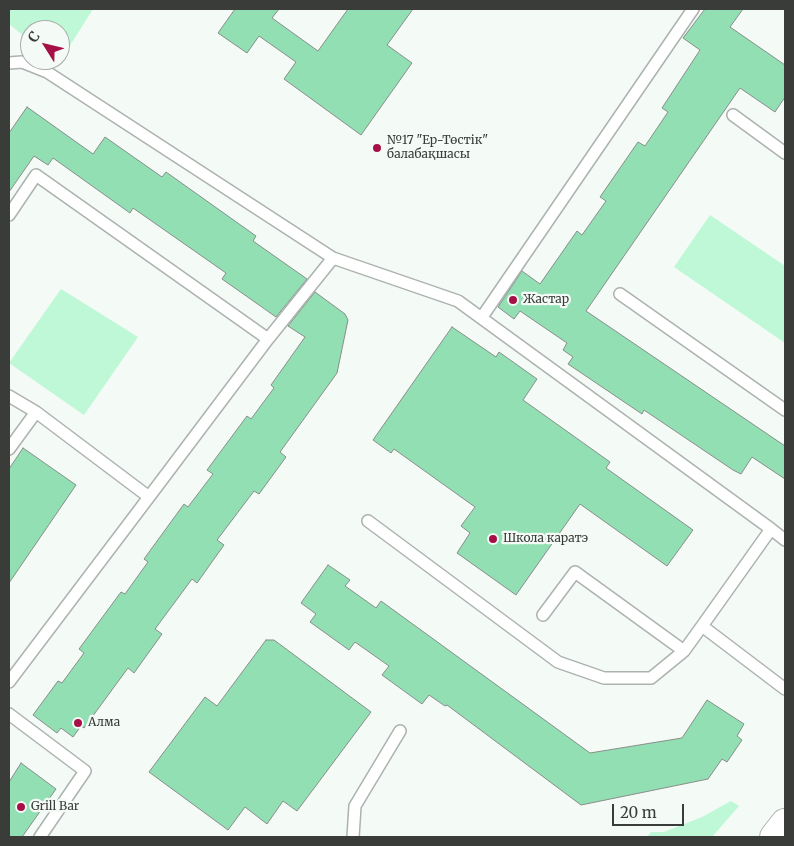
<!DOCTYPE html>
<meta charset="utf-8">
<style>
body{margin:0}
#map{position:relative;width:794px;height:846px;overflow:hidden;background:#f4faf6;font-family:Merriweather,serif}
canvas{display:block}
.frame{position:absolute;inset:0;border:10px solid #3a3c3a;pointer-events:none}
.north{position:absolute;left:20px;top:20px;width:50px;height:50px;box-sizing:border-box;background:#f4faf6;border:1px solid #aaaeab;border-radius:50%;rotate:306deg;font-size:14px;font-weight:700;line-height:20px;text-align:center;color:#3a3c3a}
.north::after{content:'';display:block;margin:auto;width:18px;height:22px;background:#a61046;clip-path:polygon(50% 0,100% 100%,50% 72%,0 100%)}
.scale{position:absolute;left:612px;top:804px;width:72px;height:22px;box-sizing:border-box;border:2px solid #3a3c3a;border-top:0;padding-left:6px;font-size:15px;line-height:18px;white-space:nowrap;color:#3a3c3a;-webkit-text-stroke:4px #f4faf6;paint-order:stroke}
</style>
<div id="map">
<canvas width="794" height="846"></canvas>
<div class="frame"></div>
<div class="north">С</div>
<div class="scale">20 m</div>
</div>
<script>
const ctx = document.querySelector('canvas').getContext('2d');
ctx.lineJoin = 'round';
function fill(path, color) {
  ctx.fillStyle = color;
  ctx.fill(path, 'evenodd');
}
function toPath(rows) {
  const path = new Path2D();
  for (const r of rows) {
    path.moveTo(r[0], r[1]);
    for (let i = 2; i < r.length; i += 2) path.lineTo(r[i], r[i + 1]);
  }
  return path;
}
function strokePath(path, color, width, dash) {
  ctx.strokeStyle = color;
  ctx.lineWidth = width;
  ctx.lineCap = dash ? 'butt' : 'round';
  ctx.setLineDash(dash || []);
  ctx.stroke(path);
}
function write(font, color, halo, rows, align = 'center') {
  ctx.font = font + ' Merriweather,serif';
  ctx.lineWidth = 4.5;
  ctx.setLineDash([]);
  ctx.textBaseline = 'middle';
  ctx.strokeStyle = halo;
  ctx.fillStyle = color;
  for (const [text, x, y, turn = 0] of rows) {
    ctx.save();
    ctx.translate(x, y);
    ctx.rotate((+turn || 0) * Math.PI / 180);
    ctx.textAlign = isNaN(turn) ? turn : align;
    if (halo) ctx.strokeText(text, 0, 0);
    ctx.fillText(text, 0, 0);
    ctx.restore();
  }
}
fill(toPath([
 [9,9,93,9,59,63,55,60,60,60,60,30,30,30,30,41,9,24],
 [710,215,785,266,785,343,674,267],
 [61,289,138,337,84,415,9,363],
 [731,801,739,806,712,837,647,837,651,832,664,832,702,817]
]), '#bef8d6');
const building = toPath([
 [235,9,279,9,272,18,318,51,348,9,413,9,387,45,412,63,361,135,284,79,296,62,259,36,247,53,218,33,235,9],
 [705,9,743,9,730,27,785,65,785,97,775,112,740,88,586,311,785,446,785,479,752,457,741,474,733,470,644,410,642,414,568,364,573,357,563,350,567,343,520,311,514,319,498,307,522,271,540,284,577,231,582,235,606,201,600,197,638,142,645,146,668,112,662,108,700,50,683,38,705,9],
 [27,107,93,154,105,137,162,177,166,172,256,236,253,241,307,279,276,317,222,279,226,273,133,208,130,213,53,158,48,165,34,156,9,192,9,133,27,107],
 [315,292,345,314,348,320,337,373,280,452,286,457,259,494,254,491,217,540,224,545,197,583,192,579,155,629,162,634,134,673,128,668,84,728,81,726,73,737,61,728,57,733,33,715,58,681,62,683,84,653,79,649,121,592,125,594,148,562,144,559,184,504,188,507,213,474,207,470,247,416,251,419,274,388,271,385,305,337,288,326,315,292],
 [452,327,496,357,499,352,537,379,523,400,610,462,606,468,693,530,667,566,580,504,516,595,457,553,470,533,461,526,475,507,394,449,391,453,373,440,452,327],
 [23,448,76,485,9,583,9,469,23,448],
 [328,565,350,580,345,586,376,608,381,601,590,753,682,738,707,700,744,724,737,736,742,740,727,762,722,759,708,779,581,805,447,705,445,706,429,695,422,704,382,675,389,666,355,642,349,650,310,622,316,614,301,603,328,565],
 [266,640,274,640,371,712,297,811,283,801,267,824,245,807,228,830,149,772,205,697,217,706,266,640],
 [21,763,56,789,22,837,9,837,9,782,21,763]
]);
fill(building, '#91dfb3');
strokePath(building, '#888e8a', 1);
const lane = toPath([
 [9,63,22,62,47,72,333,258,458,301,771,529,702,626,785,689],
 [733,115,785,153],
 [9,215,36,175,268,339,333,258],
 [620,294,785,410],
 [482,317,693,9],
 [9,396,36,412,149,497,9,682],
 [9,449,36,412],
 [149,497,268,339],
 [368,521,558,662,604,678,651,678,684,651],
 [771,529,785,540],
 [543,615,575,572,684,651,702,626],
 [9,714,85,771,40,837],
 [353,837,355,806,400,731]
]);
const primary = toPath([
 [774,837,785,823]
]);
strokePath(lane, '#acb3af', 14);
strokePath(primary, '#acb3af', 30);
strokePath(lane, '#fff', 11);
strokePath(primary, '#fff', 28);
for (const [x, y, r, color] of [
 [377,148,5,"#a61046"],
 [513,300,5,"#a61046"],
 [493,539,5,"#a61046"],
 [78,723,5,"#a61046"],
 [21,807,5,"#a61046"]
]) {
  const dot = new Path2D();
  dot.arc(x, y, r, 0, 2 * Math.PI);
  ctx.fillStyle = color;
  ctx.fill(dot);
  strokePath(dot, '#f4faf6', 2);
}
write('12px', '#3a3c3a', '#f4faf6', [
 ["№17 \"Ер-Төстік\"",387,141],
 ["балабақшасы",387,155],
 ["Жастар",523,300],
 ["Школа каратэ",503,539],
 ["Алма",88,723],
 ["Grill Bar",31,807]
], 'left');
</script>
